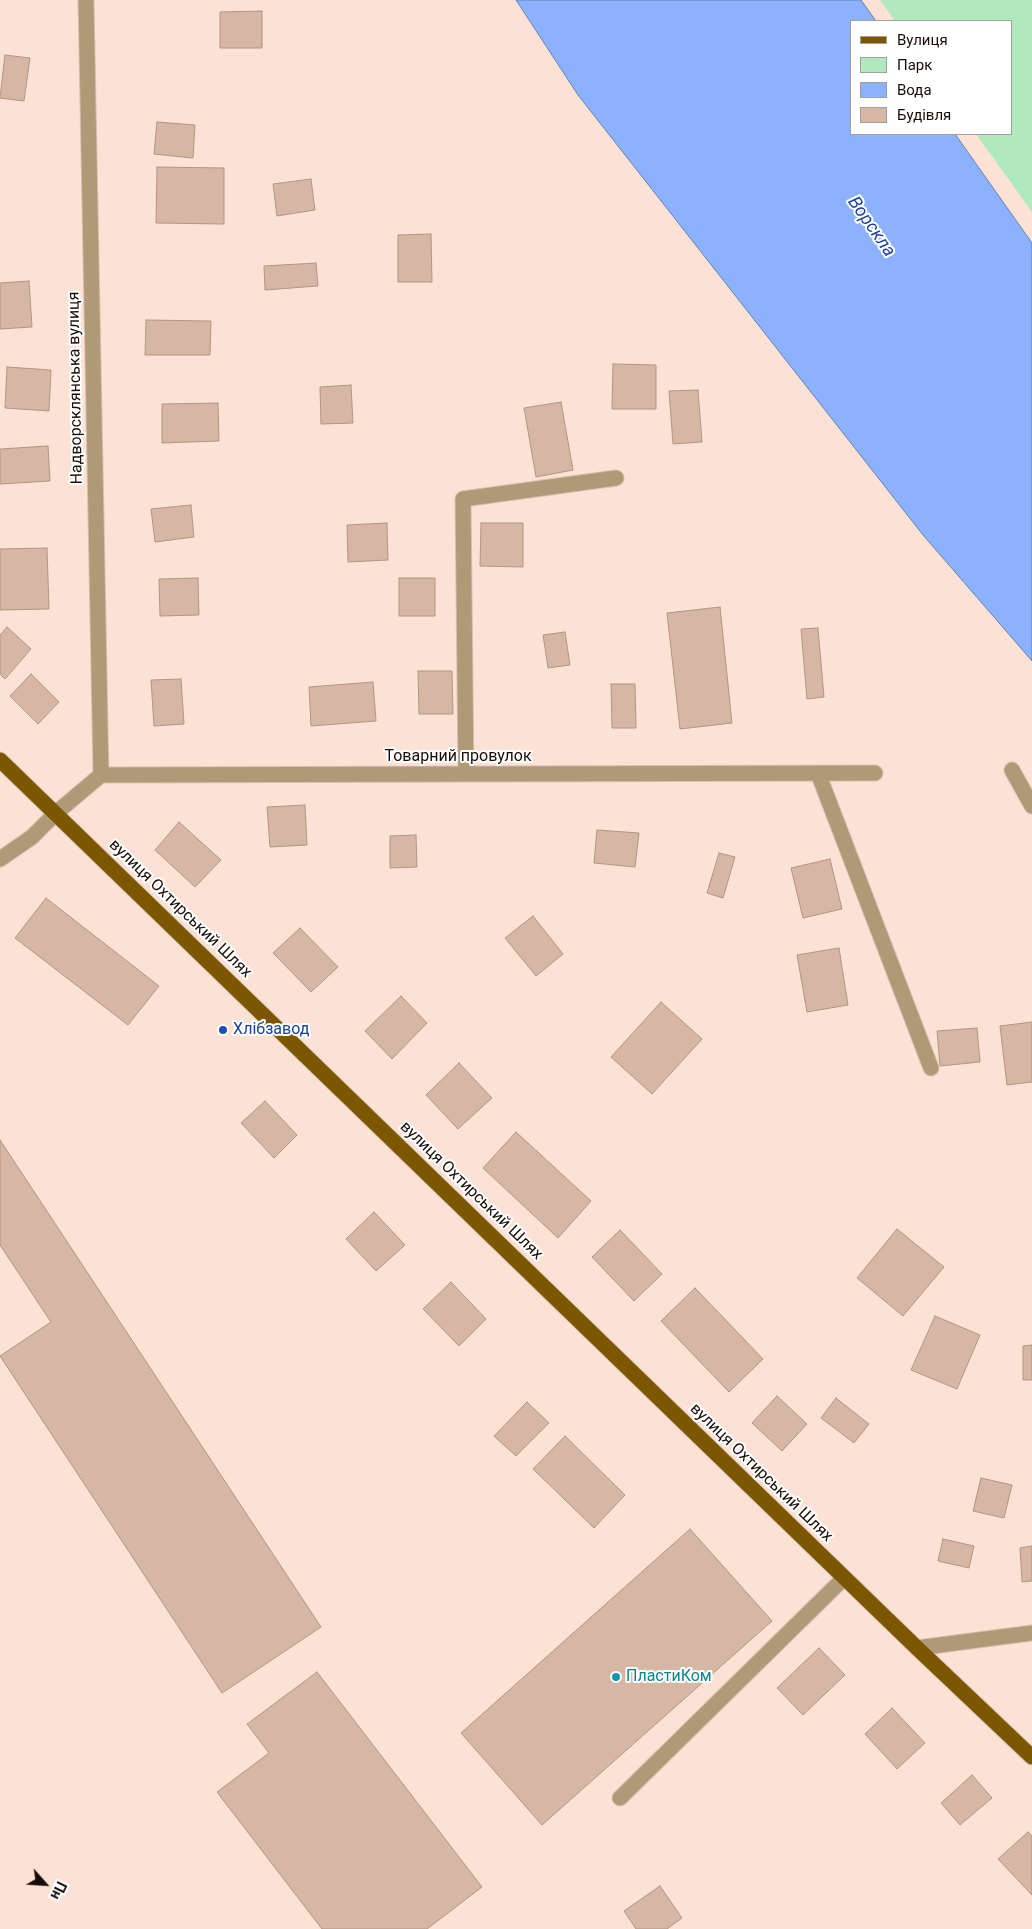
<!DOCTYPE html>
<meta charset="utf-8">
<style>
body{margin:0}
#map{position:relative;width:1032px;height:1929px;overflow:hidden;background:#fce2d4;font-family:Roboto,sans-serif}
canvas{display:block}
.legend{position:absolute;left:850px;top:20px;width:162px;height:115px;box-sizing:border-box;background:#fff;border:1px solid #a29e9c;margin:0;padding:6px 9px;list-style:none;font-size:15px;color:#170c07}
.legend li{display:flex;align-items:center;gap:10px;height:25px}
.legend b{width:25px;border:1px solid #a29e9c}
.north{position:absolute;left:20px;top:1859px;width:50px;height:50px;-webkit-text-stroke:4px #fff;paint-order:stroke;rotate:116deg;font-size:14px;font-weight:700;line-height:20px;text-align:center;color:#170c07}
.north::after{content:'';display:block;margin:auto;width:18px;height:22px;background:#170c07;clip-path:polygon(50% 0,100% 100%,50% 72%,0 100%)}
</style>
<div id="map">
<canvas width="1032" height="1929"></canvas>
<ul class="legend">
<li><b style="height:6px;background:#7d5600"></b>Вулиця</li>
<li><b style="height:14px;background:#afe9bd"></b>Парк</li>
<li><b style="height:14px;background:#8cb1ff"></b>Вода</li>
<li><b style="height:14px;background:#d6b7a6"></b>Будівля</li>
</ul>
<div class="north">Пн</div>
</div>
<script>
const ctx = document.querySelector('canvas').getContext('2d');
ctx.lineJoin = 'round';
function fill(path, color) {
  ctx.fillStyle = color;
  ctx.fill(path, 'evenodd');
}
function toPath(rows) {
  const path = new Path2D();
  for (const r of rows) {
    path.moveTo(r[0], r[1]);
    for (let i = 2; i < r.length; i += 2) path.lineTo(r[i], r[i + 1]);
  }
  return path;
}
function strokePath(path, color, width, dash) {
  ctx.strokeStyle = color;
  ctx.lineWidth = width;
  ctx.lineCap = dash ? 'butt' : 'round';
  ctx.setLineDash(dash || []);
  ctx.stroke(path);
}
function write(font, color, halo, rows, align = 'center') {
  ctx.font = font + ' Roboto,sans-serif';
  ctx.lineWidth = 4;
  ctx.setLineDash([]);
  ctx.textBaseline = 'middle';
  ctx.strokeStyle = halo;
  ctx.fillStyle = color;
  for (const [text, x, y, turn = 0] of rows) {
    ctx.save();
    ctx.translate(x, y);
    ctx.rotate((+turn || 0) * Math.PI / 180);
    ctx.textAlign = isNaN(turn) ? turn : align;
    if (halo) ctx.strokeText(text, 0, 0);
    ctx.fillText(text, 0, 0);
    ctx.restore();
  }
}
fill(toPath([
 [880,0,1032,0,1032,212,976,134,1011,134,1011,21,895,21]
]), '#afe9bd');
const water = toPath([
 [516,0,861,0,876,21,851,21,851,134,955,134,1032,243,1032,661,923,535,578,95,516,0]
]);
fill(water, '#8cb1ff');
strokePath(water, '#6980b5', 1);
const building = toPath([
 [262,11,262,48,220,48,220,12,262,11],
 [5,55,30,58,24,101,0,98,5,55],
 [157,122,195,125,193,158,154,154,157,122],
 [157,167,224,168,224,224,156,223,157,167],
 [311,179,315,210,277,216,273,184,311,179],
 [431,234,432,282,398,282,398,235,431,234],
 [316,263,318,286,265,290,264,266,316,263],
 [29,281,32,327,0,329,0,283,29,281],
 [146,320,211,321,210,355,145,355,146,320],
 [613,364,656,365,656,409,612,409,613,364],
 [7,367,51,370,49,411,5,408,7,367],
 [351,385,353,423,321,424,320,387,351,385],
 [698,390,702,442,673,444,669,391,698,390],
 [561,402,573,470,536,477,524,408,561,402],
 [218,403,219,441,162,443,162,404,218,403],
 [48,446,50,481,0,484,0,449,48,446],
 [191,505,194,537,155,542,151,509,191,505],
 [387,523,388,560,348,562,347,525,387,523],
 [481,523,523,523,523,567,480,566,481,523],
 [47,548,49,609,0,610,0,549,47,548],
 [198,578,199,615,160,616,159,579,198,578],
 [399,578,435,578,435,616,399,616,399,578],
 [720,607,732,723,680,729,667,613,720,607],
 [7,627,31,649,5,679,0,674,0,635,7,627],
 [818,628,824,697,807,699,801,629,818,628],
 [565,632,570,665,548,668,543,635,565,632],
 [418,671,452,671,453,714,419,714,418,671],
 [31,674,59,702,38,724,10,696,31,674],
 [181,679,184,724,154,726,151,680,181,679],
 [373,682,376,721,311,726,309,687,373,682],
 [611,684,635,684,636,728,612,728,611,684],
 [305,805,307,845,270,847,267,807,305,805],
 [179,822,221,860,195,887,155,850,179,822],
 [597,830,639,833,635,867,594,863,597,830],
 [416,835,417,867,390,868,390,836,416,835],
 [719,853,735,857,723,898,707,893,719,853],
 [830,859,842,909,803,918,791,868,830,859],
 [46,898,159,986,128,1025,15,938,46,898],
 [533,916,563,954,536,976,505,938,533,916],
 [300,928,338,967,311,992,273,953,300,928],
 [839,948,848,1005,807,1012,797,955,839,948],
 [401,996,427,1023,392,1059,365,1031,401,996],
 [661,1002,702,1039,652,1094,611,1057,661,1002],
 [1032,1022,1032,1082,1007,1085,1000,1026,1032,1022],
 [977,1028,980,1062,940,1066,937,1031,977,1028],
 [459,1063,492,1098,458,1129,426,1095,459,1063],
 [265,1101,297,1135,274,1158,241,1123,265,1101],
 [516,1132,591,1201,558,1238,483,1168,516,1132],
 [0,1140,321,1627,222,1693,0,1356,51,1322,0,1245,0,1140],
 [374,1212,405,1245,376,1271,346,1239,374,1212],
 [897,1229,944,1267,903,1316,857,1278,897,1229],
 [620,1230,662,1274,634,1301,592,1257,620,1230],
 [451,1282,486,1319,459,1346,423,1309,451,1282],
 [695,1288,763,1359,729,1392,661,1321,695,1288],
 [935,1316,980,1335,957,1389,911,1370,935,1316],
 [1032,1345,1032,1380,1023,1380,1023,1346,1032,1345],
 [777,1396,807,1424,782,1451,752,1423,777,1396],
 [836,1398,869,1424,854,1443,821,1418,836,1398],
 [527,1402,549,1423,516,1456,494,1436,527,1402],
 [565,1436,625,1495,594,1528,533,1469,565,1436],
 [981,1478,1012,1485,1004,1518,973,1511,981,1478],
 [690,1529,772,1621,542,1825,461,1733,690,1529],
 [943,1539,974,1546,969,1568,938,1561,943,1539],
 [1032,1546,1032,1581,1022,1582,1020,1548,1032,1546],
 [819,1648,845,1675,803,1715,777,1688,819,1648],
 [317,1672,482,1887,427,1929,322,1929,217,1792,269,1753,247,1724,317,1672],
 [892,1708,925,1743,897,1769,865,1734,892,1708],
 [972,1775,992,1798,960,1825,941,1803,972,1775],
 [1028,1832,1032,1836,1032,1895,998,1859,1028,1832],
 [660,1886,682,1918,667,1929,636,1929,624,1911,660,1886]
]);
fill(building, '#d6b7a6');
strokePath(building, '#b29584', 1);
const minor = toPath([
 [86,0,101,775],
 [1012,770,1032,806],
 [818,773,931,1068],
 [466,774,463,499,616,478],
 [0,859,32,837,56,813,101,775,875,773],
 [917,1648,1032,1633],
 [620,1798,844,1578]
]);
const major = toPath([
 [0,760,917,1648,1032,1757]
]);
strokePath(minor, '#d7c0b3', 17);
strokePath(major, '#d7c0b3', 17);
strokePath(minor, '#af9977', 15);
strokePath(major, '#7d5600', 15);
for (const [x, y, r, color] of [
 [223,1030,5,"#1a4fb4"],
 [616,1677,5,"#0f9aa8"]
]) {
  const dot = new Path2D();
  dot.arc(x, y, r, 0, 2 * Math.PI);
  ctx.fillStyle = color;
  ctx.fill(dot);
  strokePath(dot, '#fff', 2);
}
write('16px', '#170c07', '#fff', [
 ["Надворсклянська вулиця",76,388,-91],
 ["Товарний провулок",458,757],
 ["вулиця Охтирський Шлях",180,909,44],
 ["вулиця Охтирський Шлях",471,1191,44],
 ["вулиця Охтирський Шлях",761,1473,44]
]);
write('16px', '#164399', '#fff', [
 ["Хлібзавод",233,1030]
], 'left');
write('16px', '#0d838f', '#fff', [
 ["ПластиКом",626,1677]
], 'left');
write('italic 18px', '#1c3f96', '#fff', [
 ["Ворскла",871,227,55]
]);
</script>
